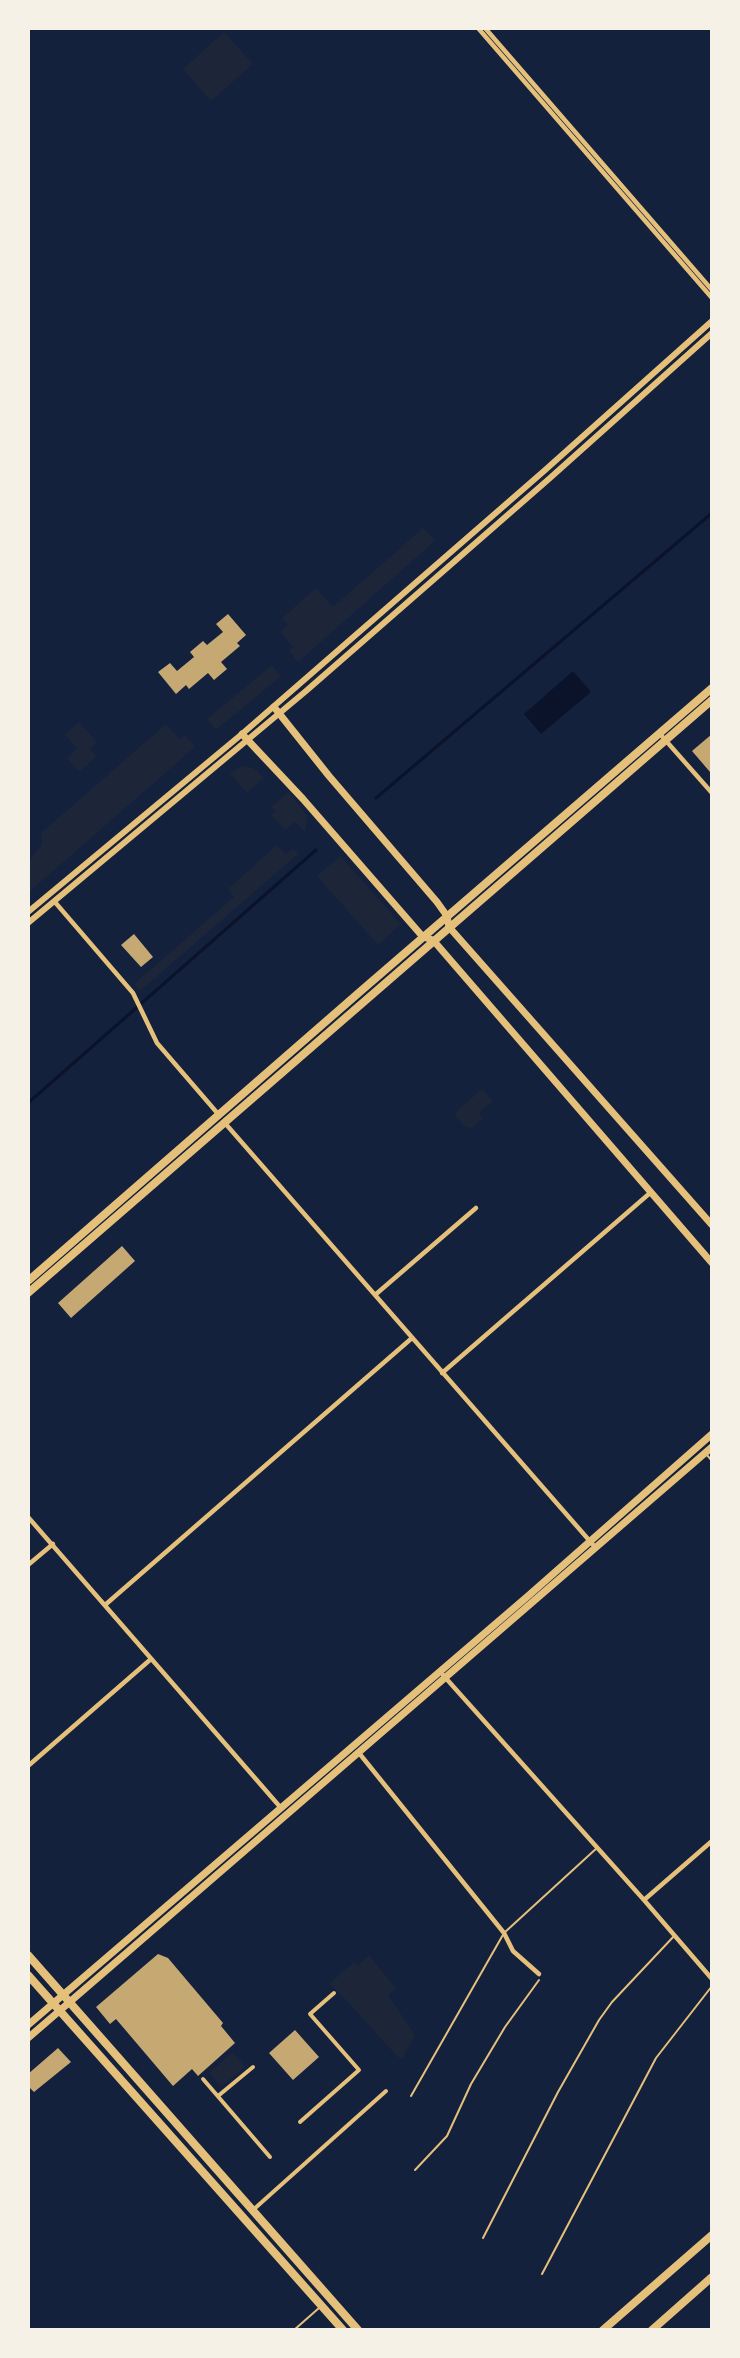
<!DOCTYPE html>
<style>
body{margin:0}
#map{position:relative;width:740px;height:2358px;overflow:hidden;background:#14213d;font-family:"Work Sans",sans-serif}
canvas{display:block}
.frame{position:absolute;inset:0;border:30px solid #f6f1e7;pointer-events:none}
</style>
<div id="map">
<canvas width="740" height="2358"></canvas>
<div class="frame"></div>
</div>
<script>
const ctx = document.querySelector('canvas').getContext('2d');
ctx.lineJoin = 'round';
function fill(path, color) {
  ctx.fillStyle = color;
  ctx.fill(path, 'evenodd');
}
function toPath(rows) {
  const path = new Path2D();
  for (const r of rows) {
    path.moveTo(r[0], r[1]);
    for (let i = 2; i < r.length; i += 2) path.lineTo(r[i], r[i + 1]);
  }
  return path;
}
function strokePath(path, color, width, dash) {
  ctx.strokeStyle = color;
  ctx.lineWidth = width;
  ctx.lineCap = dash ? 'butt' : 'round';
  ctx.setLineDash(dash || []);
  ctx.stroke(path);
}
fill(toPath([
 [224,32,253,64,211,101,183,69],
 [423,528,435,541,298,662,289,651,293,647,280,632,288,625,282,618,316,588,333,607],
 [272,665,281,676,216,730,207,719],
 [79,722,97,742,90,749,96,757,79,772,67,758,77,749,65,734],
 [166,724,180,740,185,735,195,747,29,892,29,861,42,844,41,833],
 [240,766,253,768,264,778,247,793,230,774],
 [289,792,307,816,305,832,295,822,285,830,271,815,275,811,271,807],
 [277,845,286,855,293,848,298,854,140,991,134,984,234,897,228,889],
 [340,856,401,924,378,945,317,876],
 [482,1089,493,1101,479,1113,483,1118,472,1128,466,1127,455,1116,457,1111],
 [369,1955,396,1989,388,1995,415,2035,402,2059,397,2056,344,1998,329,1984,354,1962,358,1965],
 [233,2052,245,2067,221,2087,209,2073]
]), '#1d2539');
fill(toPath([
 [573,671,591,692,541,734,524,714]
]), '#0b132b');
strokePath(toPath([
 [376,798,712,513],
 [28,1103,316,850]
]), '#0b132b', 3);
fill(toPath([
 [228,614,246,635,237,643,240,646,221,662,227,669,214,680,208,673,189,689,186,685,176,694,158,672,170,663,177,671,194,657,190,652,203,641,207,645,223,632,216,624],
 [712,734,712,771,710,772,692,751],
 [134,934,153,957,141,967,121,945],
 [122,1246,135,1261,71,1318,58,1303],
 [158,1954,168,1958,223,2023,221,2026,235,2043,198,2076,192,2069,173,2086,116,2019,110,2024,96,2007],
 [295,2030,319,2057,293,2080,269,2053],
 [58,2048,71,2062,34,2092,28,2086,28,2074]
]), '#c6a872');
strokePath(toPath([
 [707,1455,712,1461],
 [411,2096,504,1933,598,1847],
 [415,2170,447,2136,471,2084,505,2027,539,1980],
 [483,2238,558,2092,599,2020,612,2002,675,1935],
 [542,2274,656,2058,712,1986],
 [294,2330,319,2308]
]), '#e5c07b', 2);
strokePath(toPath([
 [203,2079,270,2157],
 [218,2096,253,2067],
 [300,2122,359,2070,310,2014,334,1993],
 [253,2210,386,2091]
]), '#e5c07b', 4);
strokePath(toPath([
 [478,28,712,298],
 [485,28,712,290],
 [660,734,712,793],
 [54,901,133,993,157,1043,219,1115],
 [224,1122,595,1547],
 [375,1295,476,1208],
 [442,1373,650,1193],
 [28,1517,281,1808],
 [28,1565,53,1544],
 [105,1605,412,1338],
 [443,1675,644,1900,712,1979],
 [359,1753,504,1933,513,1951,539,1974],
 [28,1766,151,1659],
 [644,1900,712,1841]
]), '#e5c07b', 4.5);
strokePath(toPath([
 [28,912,242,734,544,471,712,321],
 [28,923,306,691,550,478,712,333]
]), '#e5c07b', 6);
strokePath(toPath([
 [274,707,329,776,437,902,447,916,449,927,712,1225],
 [242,734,303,799,423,937,433,940,712,1263],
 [28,2025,528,1596,712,1434],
 [28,2038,712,1447]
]), '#e5c07b', 7);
strokePath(toPath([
 [28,1281,362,990,712,688],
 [28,1293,712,700],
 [28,1955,358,2330],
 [28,1975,343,2330],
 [603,2330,712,2235],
 [652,2330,712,2277]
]), '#e5c07b', 8);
</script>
